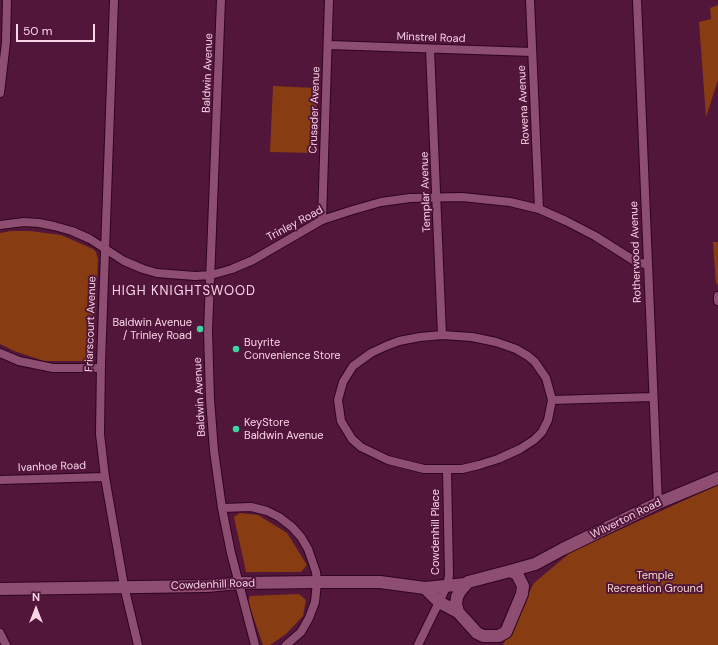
<!DOCTYPE html>
<style>
body{margin:0}
#map{position:relative;width:718px;height:645px;overflow:hidden;background:#51163a;font-family:"DM Sans",sans-serif}
canvas{display:block}
.north{position:absolute;left:16px;top:589px;width:40px;height:40px;-webkit-text-stroke:3px #51163a;paint-order:stroke;rotate:0deg;font-size:11px;font-weight:700;line-height:16px;text-align:center;color:#f9d3e6}
.north::after{content:'';display:block;margin:auto;width:14px;height:18px;background:#f9d3e6;clip-path:polygon(50% 0,100% 100%,50% 72%,0 100%)}
.scale{position:absolute;left:16px;top:24px;width:79px;height:18px;box-sizing:border-box;border:2px solid #f9d3e6;border-top:0;padding-left:5px;font-size:12px;line-height:14px;white-space:nowrap;color:#f9d3e6;-webkit-text-stroke:3px #51163a;paint-order:stroke}
</style>
<div id="map">
<canvas width="718" height="645"></canvas>
<div class="north">N</div>
<div class="scale">50 m</div>
</div>
<script>
const ctx = document.querySelector('canvas').getContext('2d');
ctx.lineJoin = 'round';
function fill(path, color) {
  ctx.fillStyle = color;
  ctx.fill(path, 'evenodd');
}
function toPath(rows) {
  const path = new Path2D();
  for (const r of rows) {
    path.moveTo(r[0], r[1]);
    for (let i = 2; i < r.length; i += 2) path.lineTo(r[i], r[i + 1]);
  }
  return path;
}
function strokePath(path, color, width, dash) {
  ctx.strokeStyle = color;
  ctx.lineWidth = width;
  ctx.lineCap = dash ? 'butt' : 'round';
  ctx.setLineDash(dash || []);
  ctx.stroke(path);
}
function write(font, color, halo, rows, align = 'center') {
  ctx.font = font + ' "DM Sans",sans-serif';
  ctx.lineWidth = 4;
  ctx.setLineDash([]);
  ctx.textBaseline = 'middle';
  ctx.strokeStyle = halo;
  ctx.fillStyle = color;
  for (const [text, x, y, turn = 0] of rows) {
    ctx.save();
    ctx.translate(x, y);
    ctx.rotate((+turn || 0) * Math.PI / 180);
    ctx.textAlign = isNaN(turn) ? turn : align;
    if (halo) ctx.strokeText(text, 0, 0);
    ctx.fillText(text, 0, 0);
    ctx.restore();
  }
}
fill(toPath([
 [718,5,718,80,706,117,699,22,711,19,710,8],
 [273,86,317,88,314,153,270,152],
 [11,231,30,231,61,235,93,249,96,252,98,259,94,352,91,359,85,361,44,361,14,351,0,344,0,233],
 [713,242,718,242,718,283,716,285],
 [718,485,718,645,503,645,534,583,571,552],
 [240,513,258,515,287,533,307,565,301,572,246,572,234,517],
 [299,594,306,600,303,616,286,634,270,645,263,645,248,602,250,596]
]), '#873d11');
const street = toPath([
 [114,0,101,363,100,434,105,477,124,586,138,645],
 [221,0,208,331,210,399,214,451,222,508,231,553,255,645],
 [530,0,539,209],
 [637,0,658,503],
 [329,45,532,52],
 [430,49,442,335],
 [0,93,6,42,7,0],
 [322,220,329,0],
 [0,225,24,222,39,223,54,226,72,231,90,239,124,261,143,269,157,273,195,276,211,275,232,269,253,260,322,220,353,210,381,202,410,198,462,197,510,202,539,209,566,221,595,236,633,260,647,265],
 [718,296,718,301],
 [442,335,472,337,496,342,516,349,528,356,535,362,546,378,552,400,548,420,542,432,534,440,520,449,498,459,479,465,462,469,424,469,388,460,361,447,352,439,341,421,338,400,343,382,353,366,371,353,386,346,399,341,420,337,442,335],
 [0,353,19,361,53,368,101,368],
 [552,400,653,397],
 [0,480,105,477],
 [222,508,251,507,267,511,279,517,292,527,301,537,308,549,316,572,317,582,315,602,309,618,301,632,286,645],
 [0,633,6,645],
 [418,645,443,594,447,585,449,576,447,469]
]);
const secondary = toPath([
 [510,571,535,564,563,549,658,503,718,478],
 [510,571,517,574,523,586,522,594,506,632,499,636,483,636,477,633,458,612,456,604,457,597,460,591,468,582,510,571],
 [425,588,439,602,458,612],
 [0,589,207,586,239,583,317,582,380,582,425,588,465,584]
]);
strokePath(street, '#2f041f', 10);
strokePath(secondary, '#2f041f', 14);
strokePath(street, '#8e4e71', 8);
strokePath(secondary, '#8e4e71', 12);
for (const [x, y, r, color] of [
 [200,329,4,"#3dd4a3"],
 [236,349,4,"#3dd4a3"],
 [236,429,4,"#3dd4a3"]
]) {
  const dot = new Path2D();
  dot.arc(x, y, r, 0, 2 * Math.PI);
  ctx.fillStyle = color;
  ctx.fill(dot);
  strokePath(dot, '#51163a', 1.5);
}
write('11px', '#f9d3e6', '#51163a', [
 ["Minstrel Road",431,38,2],
 ["Baldwin Avenue",208,73,-88],
 ["Rowena Avenue",524,105,-93],
 ["Crusader Avenue",315,110,-88],
 ["Templar Avenue",426,192,-92],
 ["Trinley Road",295,224,-28],
 ["Rotherwood Avenue",636,252,-92],
 ["Friarscourt Avenue",91,324,-88],
 ["Baldwin Avenue",200,397,-93],
 ["Ivanhoe Road",52,467,-2],
 ["Wilverton Road",626,519,-26],
 ["Cowdenhill Place",436,532,-90],
 ["Cowdenhill Road",213,585,-2]
]);
write('11px', '#f9d3e6', '#51163a', [
 ["Baldwin Avenue",192,323,"right"],
 ["/ Trinley Road",192,336,"right"],
 ["Buyrite",244,343],
 ["Convenience Store",244,356],
 ["KeyStore",244,423],
 ["Baldwin Avenue",244,436]
], 'left');
write('11px', '#f0d6c9', '#51163a', [
 ["Temple",655,576],
 ["Recreation Ground",655,589]
]);
ctx.letterSpacing = '1px';
write('13px', '#f9d3e6', '#51163a', [
 ["HIGH KNIGHTSWOOD",184,292]
]);
ctx.letterSpacing = '0px';
</script>
